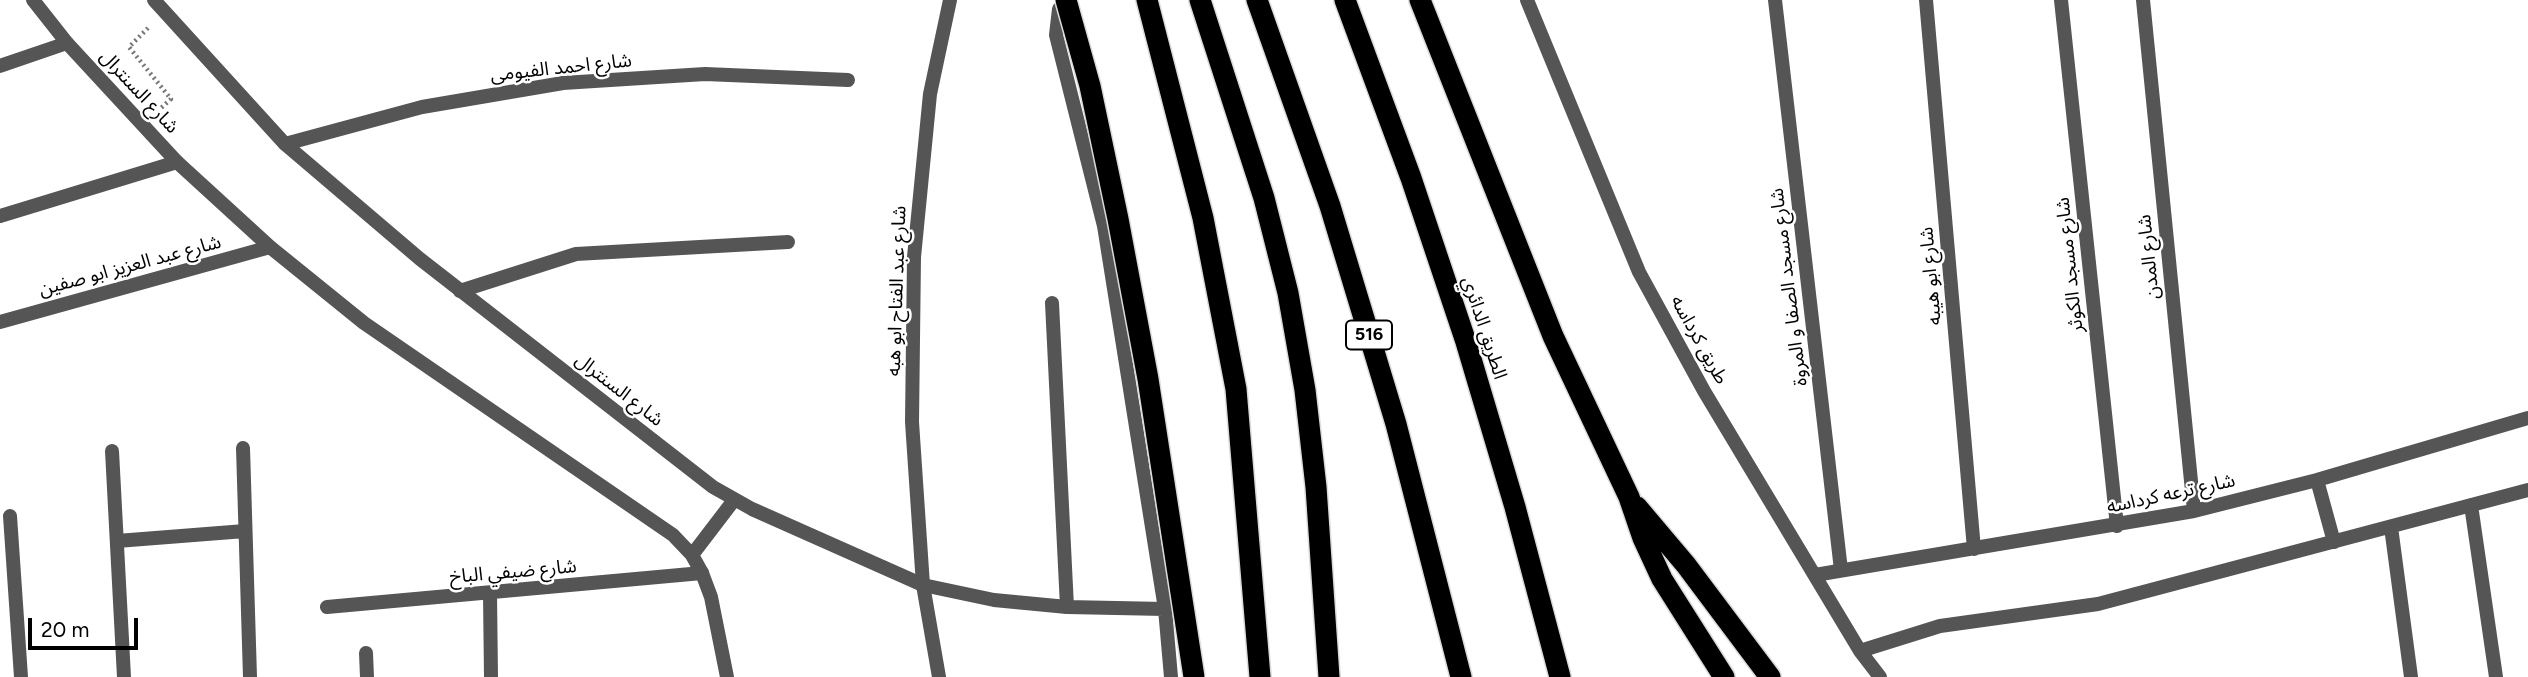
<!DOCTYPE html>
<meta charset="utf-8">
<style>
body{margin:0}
#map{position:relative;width:2528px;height:677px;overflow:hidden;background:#fff;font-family:Figtree,sans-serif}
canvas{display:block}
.scale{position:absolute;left:28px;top:618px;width:110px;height:32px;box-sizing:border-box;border:4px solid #000;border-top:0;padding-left:9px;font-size:21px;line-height:24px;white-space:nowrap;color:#000;-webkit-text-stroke:5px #fff;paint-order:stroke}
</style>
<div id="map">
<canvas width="2528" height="677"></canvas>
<div class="scale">20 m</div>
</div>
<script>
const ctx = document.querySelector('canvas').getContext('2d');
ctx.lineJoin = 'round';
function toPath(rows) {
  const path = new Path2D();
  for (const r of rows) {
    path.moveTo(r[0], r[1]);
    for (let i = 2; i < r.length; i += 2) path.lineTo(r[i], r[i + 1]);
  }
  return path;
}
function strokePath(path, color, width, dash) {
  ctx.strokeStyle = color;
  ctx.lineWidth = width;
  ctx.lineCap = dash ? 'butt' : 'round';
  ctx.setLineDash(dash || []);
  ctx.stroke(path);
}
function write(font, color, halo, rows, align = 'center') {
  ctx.font = font + ' Figtree,"Noto Sans Arabic",sans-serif';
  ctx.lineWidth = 5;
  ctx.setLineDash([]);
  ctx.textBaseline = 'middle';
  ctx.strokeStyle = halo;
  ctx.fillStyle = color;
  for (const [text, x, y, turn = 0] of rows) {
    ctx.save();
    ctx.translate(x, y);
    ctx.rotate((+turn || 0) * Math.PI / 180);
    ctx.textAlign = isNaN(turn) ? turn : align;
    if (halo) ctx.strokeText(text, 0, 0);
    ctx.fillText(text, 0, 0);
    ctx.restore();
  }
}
const motorway = toPath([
 [1147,0,1203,218,1236,389,1260,677],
 [1200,0,1264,198,1288,293,1305,390,1316,487,1329,677],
 [1257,0,1330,206,1396,424,1461,677],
 [1345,0,1411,178,1466,342,1515,507,1560,677],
 [1420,0,1553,336,1629,497,1643,538,1662,579,1724,677],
 [1637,507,1686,565,1770,677]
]);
strokePath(motorway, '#dbdbdb', 24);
strokePath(toPath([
 [148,28,129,47,171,99,161,108]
]), '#777', 4.5, [2, 3.5]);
strokePath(toPath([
 [460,291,576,254,788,242],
 [1052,303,1067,607]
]), '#555', 14);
strokePath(toPath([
 [1527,0,1639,272,1704,391,1860,651,1880,677],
 [1775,0,1841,570],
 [1926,0,1974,549],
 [2061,0,2117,526],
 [2143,0,2194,511],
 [1070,2,1059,9,1056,35,1104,226,1165,609],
 [0,66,67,43],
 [285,144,422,107,563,83,705,74,848,80],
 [0,216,177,162],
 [0,322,270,247],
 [243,448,250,677],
 [112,451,124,677],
 [2317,480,2334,542],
 [2471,505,2496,677],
 [10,516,21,677],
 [2391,527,2411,677],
 [117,541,245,531],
 [1815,575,2194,511,2317,480,2528,418],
 [490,594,491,677],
 [327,607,702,573],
 [1860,651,1940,626,2098,604,2528,490],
 [366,653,367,677],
 [939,677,923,585,912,422,914,257,930,94,950,0]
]), '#555', 14);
strokePath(toPath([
 [33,0,67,43,177,162,270,247,364,323,673,535,692,555,702,573,711,597,727,677],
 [154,0,285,144,420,259,713,487,752,509,923,585,994,600,1067,607,1165,609,1171,677],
 [692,555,734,500]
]), '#555', 14);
strokePath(motorway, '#000', 21);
const motorwayBridge = toPath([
 [1066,0,1090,86,1118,219,1148,379,1194,677]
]);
strokePath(motorwayBridge, '#dbdbdb', 24, []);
strokePath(motorwayBridge, '#000', 21);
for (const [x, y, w] of [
 [1369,335,46]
]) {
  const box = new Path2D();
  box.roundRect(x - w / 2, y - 14.5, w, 29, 5);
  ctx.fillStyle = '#fff';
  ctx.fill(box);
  strokePath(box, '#000', 2);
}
write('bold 18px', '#000', null, [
 ["516",1369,335]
]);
write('19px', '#000', '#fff', [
 ["شارع احمد الفيومى",561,68,-6],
 ["شارع السنترال",139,92,47],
 ["شارع المدن",2149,257,-96],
 ["شارع مسجد الكوثر",2070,265,-96],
 ["شارع عبد العزيز ابو صفين",130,266,-15],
 ["شارع ابو هيبه",1931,276,-95],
 ["شارع مسجد الصفا و المروة",1789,287,-97],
 ["شارع عبد الفتاح ابو هبه",897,291,-88],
 ["الطريق الدائري",1484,328,72],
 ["طريق كرداسه",1699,340,61],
 ["شارع السنترال",619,390,38],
 ["شارع ترعه كرداسه",2171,494,-12],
 ["شارع ضيفي الباخ",513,572,-5]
]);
</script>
